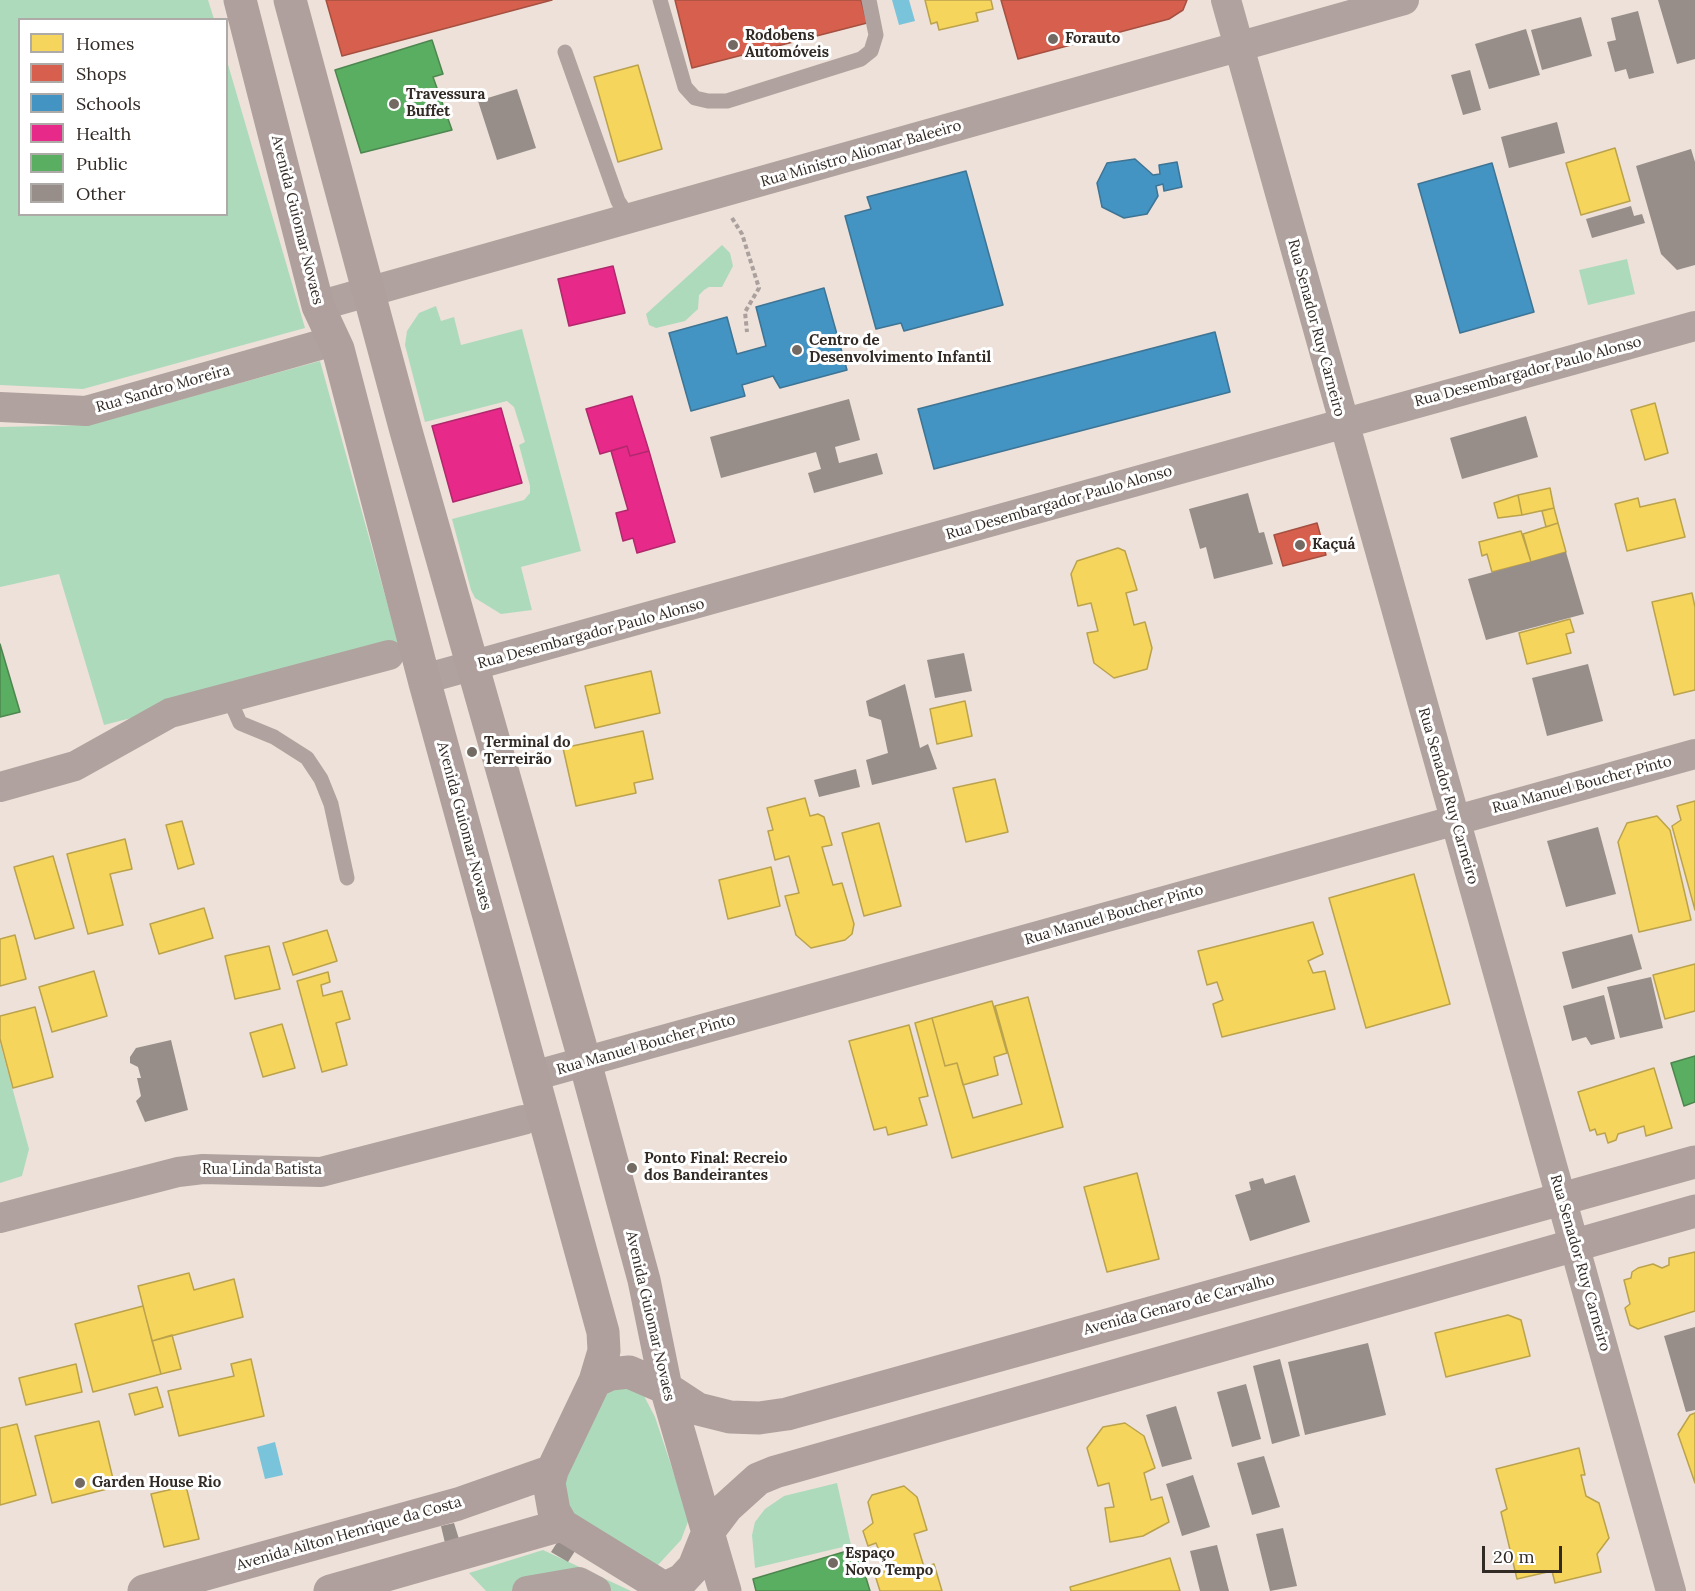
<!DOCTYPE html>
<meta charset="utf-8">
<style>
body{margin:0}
#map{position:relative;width:1695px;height:1591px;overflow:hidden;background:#ede1d9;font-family:Lora,serif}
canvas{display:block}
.legend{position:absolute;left:18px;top:18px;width:210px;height:198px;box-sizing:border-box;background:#fff;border:2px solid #adaaa8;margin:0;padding:8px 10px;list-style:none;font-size:18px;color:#322a25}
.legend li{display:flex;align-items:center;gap:12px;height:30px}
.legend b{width:30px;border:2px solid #adaaa8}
.scale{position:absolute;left:1482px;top:1546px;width:80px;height:27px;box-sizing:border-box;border:3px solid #322a25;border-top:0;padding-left:8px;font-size:18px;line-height:21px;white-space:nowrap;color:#322a25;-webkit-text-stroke:4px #fff;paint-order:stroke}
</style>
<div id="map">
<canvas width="1695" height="1591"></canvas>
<ul class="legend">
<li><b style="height:16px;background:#f6d55c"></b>Homes</li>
<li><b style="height:16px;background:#d6604d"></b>Shops</li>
<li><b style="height:16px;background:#4393c3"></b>Schools</li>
<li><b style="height:16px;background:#e7298a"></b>Health</li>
<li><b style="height:16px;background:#5aae61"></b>Public</li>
<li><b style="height:16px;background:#978e89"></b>Other</li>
</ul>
<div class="scale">20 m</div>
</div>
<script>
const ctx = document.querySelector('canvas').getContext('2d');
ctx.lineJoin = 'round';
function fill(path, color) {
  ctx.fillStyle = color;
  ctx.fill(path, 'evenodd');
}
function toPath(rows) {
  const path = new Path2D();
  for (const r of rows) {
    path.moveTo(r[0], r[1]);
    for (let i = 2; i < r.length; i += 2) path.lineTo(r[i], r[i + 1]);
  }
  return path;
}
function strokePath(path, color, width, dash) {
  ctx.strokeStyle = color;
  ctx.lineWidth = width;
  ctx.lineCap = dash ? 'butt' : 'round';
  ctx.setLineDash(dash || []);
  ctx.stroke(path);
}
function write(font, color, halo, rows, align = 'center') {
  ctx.font = font + ' Lora,serif';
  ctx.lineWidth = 6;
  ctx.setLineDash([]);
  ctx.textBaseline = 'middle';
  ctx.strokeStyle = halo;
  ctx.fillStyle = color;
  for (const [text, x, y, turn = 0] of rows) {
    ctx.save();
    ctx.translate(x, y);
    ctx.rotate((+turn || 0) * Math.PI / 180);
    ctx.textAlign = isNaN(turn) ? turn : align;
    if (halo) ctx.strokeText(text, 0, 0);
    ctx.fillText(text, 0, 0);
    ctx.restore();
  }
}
fill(toPath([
 [0,0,208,0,214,19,20,20,20,214,226,214,227,61,305,328,83,389,0,385],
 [722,245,730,253,733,266,722,287,709,287,704,290,699,295,698,309,685,321,656,328,649,325,646,314],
 [1627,259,1635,294,1588,305,1579,270],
 [436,306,441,321,454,317,461,345,522,329,581,551,521,567,532,610,501,614,475,598,471,590,452,519,524,500,530,493,530,486,519,445,525,442,514,407,507,401,425,422,405,345,407,331,419,313],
 [320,361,400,649,104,725,59,574,0,587,0,427,88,425],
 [0,1043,29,1149,22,1176,0,1183],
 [618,1379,644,1396,655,1417,689,1519,681,1540,657,1566,574,1529,563,1488,582,1420],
 [837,1483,851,1545,755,1568,752,1535,755,1522,765,1509,784,1496],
 [543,1550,631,1591,486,1591,469,1573]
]), '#aedabc');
fill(toPath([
 [892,0,909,0,915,21,899,25],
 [275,1442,283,1475,265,1479,257,1447]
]), '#79c4db');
const homes = toPath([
 [925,0,991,0,993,9,976,13,978,21,939,30,937,22,931,24,925,0],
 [638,65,662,149,618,162,594,77,638,65],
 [1615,148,1630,201,1581,215,1566,163,1615,148],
 [1655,403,1668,453,1645,460,1631,410,1655,403],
 [1550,488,1554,508,1522,515,1518,495,1550,488],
 [1518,495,1522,515,1498,518,1494,503,1518,495],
 [1638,498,1640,507,1675,499,1685,537,1627,551,1615,504,1638,498],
 [1554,508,1558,523,1546,527,1542,511,1554,508],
 [1558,523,1566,552,1531,562,1523,534,1558,523],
 [1521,531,1531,562,1492,572,1487,554,1482,556,1479,542,1521,531],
 [1118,548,1125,551,1137,590,1126,593,1134,625,1145,622,1152,648,1147,669,1114,678,1094,663,1087,633,1098,631,1091,603,1078,606,1071,574,1077,561,1118,548],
 [1692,593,1695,607,1695,690,1674,695,1652,602,1692,593],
 [1570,619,1574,632,1566,634,1571,653,1527,664,1519,633,1570,619],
 [651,671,660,713,595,728,585,686,651,671],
 [965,701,972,736,937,744,930,709,965,701],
 [643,731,653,779,634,783,636,793,576,806,563,748,643,731],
 [995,779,1008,832,966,842,953,788,995,779],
 [805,798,810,816,818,814,824,817,832,845,822,847,833,885,842,883,854,924,852,934,845,940,811,948,796,935,785,896,799,893,789,856,775,860,768,831,773,830,767,808,805,798],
 [1695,801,1695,910,1672,826,1681,820,1677,806,1695,801],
 [1657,816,1670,830,1691,920,1639,932,1618,842,1627,823,1657,816],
 [182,821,194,864,178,869,166,825,182,821],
 [879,823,901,906,864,916,842,833,879,823],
 [125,839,132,869,110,874,123,925,88,934,67,854,125,839],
 [53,856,74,928,35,939,14,867,53,856],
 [771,867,780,906,728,919,719,880,771,867],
 [1414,874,1450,1004,1366,1028,1329,898,1414,874],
 [204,908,213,938,159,954,150,924,204,908],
 [1313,922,1323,954,1308,961,1313,973,1325,971,1335,1009,1222,1037,1213,1004,1223,1000,1217,982,1207,985,1198,951,1313,922],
 [327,930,337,961,293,975,283,943,327,930],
 [15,935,26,979,0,986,0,939,15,935],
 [269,946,280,989,235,999,225,956,269,946],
 [1695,964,1695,1011,1665,1019,1653,975,1695,964],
 [94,971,107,1016,52,1032,39,987,94,971],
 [328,972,330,982,321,985,323,996,342,991,350,1019,336,1023,347,1065,322,1072,297,981,328,972],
 [1028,997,1063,1127,952,1158,915,1023,932,1018,945,1066,957,1063,973,1118,1022,1104,995,1006,1028,997],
 [992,1001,1007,1053,994,1057,998,1075,963,1085,957,1063,945,1066,932,1018,992,1001],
 [35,1007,53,1077,13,1088,0,1039,0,1016,35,1007],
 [282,1024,295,1068,263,1077,250,1033,282,1024],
 [909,1025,928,1096,919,1098,927,1125,888,1135,886,1127,874,1130,849,1041,909,1025],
 [1654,1068,1672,1128,1646,1136,1644,1126,1618,1134,1616,1140,1608,1143,1605,1133,1597,1135,1595,1129,1590,1131,1578,1092,1654,1068],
 [1137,1173,1159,1259,1107,1272,1084,1187,1137,1173],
 [1695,1252,1695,1311,1638,1329,1630,1325,1625,1308,1630,1304,1624,1280,1631,1278,1632,1272,1638,1268,1653,1264,1662,1268,1669,1265,1669,1258,1695,1252],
 [189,1273,194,1290,234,1279,243,1317,152,1341,138,1286,189,1273],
 [143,1306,161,1374,93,1392,75,1324,143,1306],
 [1508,1315,1521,1320,1530,1356,1446,1377,1435,1333,1508,1315],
 [172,1335,181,1369,161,1374,152,1341,172,1335],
 [251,1359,264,1416,179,1436,168,1391,234,1376,231,1364,251,1359],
 [76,1364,82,1392,26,1405,19,1378,76,1364],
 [157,1387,163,1407,135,1415,129,1394,157,1387],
 [1695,1413,1695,1483,1678,1434,1690,1415,1695,1413],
 [99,1421,115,1487,52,1503,35,1436,99,1421],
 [1125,1423,1144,1436,1155,1468,1144,1473,1151,1500,1162,1497,1169,1522,1143,1536,1110,1542,1105,1508,1114,1507,1109,1483,1098,1486,1087,1448,1103,1427,1125,1423],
 [17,1424,36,1495,0,1505,0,1428,17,1424],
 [1579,1448,1585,1475,1581,1475,1586,1496,1599,1503,1609,1538,1597,1554,1601,1572,1555,1583,1552,1571,1517,1579,1501,1512,1507,1509,1496,1469,1579,1448],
 [186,1486,199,1539,164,1547,151,1494,186,1486],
 [904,1486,917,1497,927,1530,914,1534,924,1567,934,1564,942,1591,880,1591,875,1575,884,1572,882,1566,890,1564,885,1551,880,1553,876,1543,868,1546,863,1531,873,1523,868,1502,872,1495,904,1486],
 [1170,1558,1180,1591,1071,1591,1070,1587,1170,1558]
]);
fill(homes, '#f6d55c');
strokePath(homes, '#bba24c', 1.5);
const shops = toPath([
 [326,0,552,0,342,56,326,0],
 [675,0,861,0,867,23,692,68,675,0],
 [1001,0,1187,0,1183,10,1169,19,1018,59,1001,0],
 [1317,523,1326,555,1283,566,1274,535,1317,523]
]);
fill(shops, '#d6604d');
strokePath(shops, '#a55041', 1.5);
const schools = toPath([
 [1135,159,1153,175,1160,174,1159,165,1177,162,1182,187,1164,191,1163,184,1156,186,1158,196,1147,214,1124,218,1102,207,1097,183,1107,163,1135,159],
 [1492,163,1534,312,1460,333,1418,184,1492,163],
 [966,171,1003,305,904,331,901,323,876,329,845,216,871,209,867,197,966,171],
 [824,288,847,370,780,388,773,376,742,385,745,396,691,411,669,333,727,317,737,354,766,346,756,307,824,288],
 [1215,332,1230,392,934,469,918,409,1215,332]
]);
fill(schools, '#4393c3');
strokePath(schools, '#3e7494', 1.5);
const health = toPath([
 [613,266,625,313,569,326,558,279,613,266],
 [632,396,649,451,630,456,627,446,600,454,586,409,632,396],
 [501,408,522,483,453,502,432,426,501,408],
 [627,446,630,456,649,451,675,542,637,553,633,538,623,541,616,513,628,510,611,451,627,446]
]);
fill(health, '#e7298a');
strokePath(health, '#b1296c', 1.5);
const public = toPath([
 [432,40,443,74,433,77,452,130,361,153,335,70,432,40],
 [0,644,20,712,0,717,0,644],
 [1695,1056,1695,1102,1684,1106,1671,1063,1695,1056],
 [857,1548,870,1591,756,1591,753,1579,857,1548]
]);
fill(public, '#5aae61');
strokePath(public, '#4e864f', 1.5);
fill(toPath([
 [1658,0,1695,0,1695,59,1677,64],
 [1638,11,1654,73,1629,79,1626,69,1615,72,1607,42,1616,40,1611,18],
 [1581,17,1592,56,1542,70,1531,30],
 [1526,29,1540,75,1489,89,1475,44],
 [1470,70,1481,110,1463,115,1451,75],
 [517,89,536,148,497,160,478,101],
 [1557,122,1565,153,1509,168,1501,137],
 [1691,149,1695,162,1695,265,1677,270,1661,254,1636,166],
 [1631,206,1634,216,1642,214,1645,223,1592,238,1586,219],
 [849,399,860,440,835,447,839,463,877,453,883,474,814,493,808,473,821,469,816,452,721,478,710,437],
 [1526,416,1538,457,1462,479,1450,438],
 [1248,493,1259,533,1264,532,1273,564,1214,579,1206,547,1200,549,1189,509],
 [1566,552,1584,614,1486,640,1468,579],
 [964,653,972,691,935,698,927,660],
 [1588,664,1603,721,1547,736,1532,678],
 [905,684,920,748,928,744,937,769,872,785,866,760,888,753,881,720,869,716,866,701],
 [856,769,860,787,819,797,814,780],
 [1598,827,1616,894,1566,907,1547,841],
 [1632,934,1642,969,1572,989,1562,952],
 [1651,977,1663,1028,1620,1038,1607,987],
 [1604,995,1615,1039,1591,1045,1586,1037,1572,1041,1563,1006],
 [171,1040,188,1110,145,1122,136,1101,141,1096,137,1078,141,1078,138,1067,130,1063,130,1057,136,1048],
 [1295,1175,1310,1222,1250,1241,1235,1195,1251,1190,1249,1182,1263,1178,1265,1184],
 [1695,1327,1695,1410,1686,1412,1664,1336],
 [1368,1343,1386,1415,1305,1435,1288,1362],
 [1280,1359,1300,1436,1272,1444,1253,1366],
 [1246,1384,1261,1439,1232,1447,1217,1392],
 [1176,1406,1192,1459,1162,1467,1146,1415],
 [1264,1456,1280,1507,1252,1515,1237,1463],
 [1193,1475,1210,1527,1182,1536,1166,1484],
 [454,1523,459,1539,445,1543,441,1526],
 [1283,1528,1297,1586,1270,1591,1256,1534],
 [558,1541,575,1551,568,1562,551,1552],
 [1217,1545,1229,1591,1200,1591,1190,1551]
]), '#978e89');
strokePath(toPath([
 [732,218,742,234,759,288,745,312,747,332]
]), '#aba09d', 4, [4.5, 3]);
strokePath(toPath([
 [660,0,685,87,695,98,708,101,727,101,861,59,871,51,876,35,869,0],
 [565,52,618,201,630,219],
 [229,698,240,723,274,737,307,758,321,779,331,804,347,878]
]), '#b0a29e', 15);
strokePath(toPath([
 [1226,0,1671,1591],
 [318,306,1404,0],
 [0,407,86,411,323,344],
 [424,679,1695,326],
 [0,787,75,766,170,713,389,655],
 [533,1076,1695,754],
 [0,1218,178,1172,203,1169,321,1172,523,1120],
 [527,1591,579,1582,596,1591]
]), '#b0a29e', 30);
strokePath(toPath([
 [240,0,318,306,338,349,425,683,603,1332,604,1351,595,1381,552,1471,549,1483,554,1511,562,1525,669,1591],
 [290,0,406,431,585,1062,644,1280,666,1388,725,1591],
 [595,1381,611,1374,629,1372,666,1388,698,1409,730,1417,759,1418,787,1414,1695,1162],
 [665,1588,682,1580,694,1567,708,1532,727,1507,758,1479,775,1472,1695,1211],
 [144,1591,458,1504,552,1471],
 [330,1591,562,1525]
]), '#b0a09d', 33);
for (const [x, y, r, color] of [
 [1053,39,6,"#736a64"],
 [733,45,6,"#736a64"],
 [394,104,6,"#736a64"],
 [797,350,6,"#736a64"],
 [1300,545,6,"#736a64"],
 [472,752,6,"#736a64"],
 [632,1168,6,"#736a64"],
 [80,1483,6,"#736a64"],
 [833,1563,6,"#736a64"]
]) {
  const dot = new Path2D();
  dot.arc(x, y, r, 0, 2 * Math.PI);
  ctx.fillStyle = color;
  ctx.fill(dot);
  strokePath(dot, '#fff', 2);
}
write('bold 15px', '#322a25', '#fff', [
 ["Rodobens",745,36],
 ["Automóveis",745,53],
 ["Forauto",1065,39],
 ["Travessura",406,95],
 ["Buffet",406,112],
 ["Centro de",809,341],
 ["Desenvolvimento Infantil",809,358],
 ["Kaçuá",1312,545],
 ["Terminal do",484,743],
 ["Terreirão",484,760],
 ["Ponto Final: Recreio",644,1159],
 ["dos Bandeirantes",644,1176],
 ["Garden House Rio",92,1483],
 ["Espaço",845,1554],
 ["Novo Tempo",845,1571]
], 'left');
write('15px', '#322a25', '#fff', [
 ["Rua Ministro Aliomar Baleeiro",861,154,-16],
 ["Avenida Guiomar Novaes",297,220,76],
 ["Rua Senador Ruy Carneiro",1316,328,75],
 ["Rua Desembargador Paulo Alonso",1528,372,-15],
 ["Rua Sandro Moreira",163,389,-16],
 ["Rua Desembargador Paulo Alonso",1059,503,-16],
 ["Rua Desembargador Paulo Alonso",591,634,-15],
 ["Rua Manuel Boucher Pinto",1582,785,-15],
 ["Rua Senador Ruy Carneiro",1448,796,74],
 ["Avenida Guiomar Novaes",464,826,75],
 ["Rua Manuel Boucher Pinto",1114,915,-16],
 ["Rua Manuel Boucher Pinto",646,1045,-16],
 ["Rua Linda Batista",262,1170],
 ["Rua Senador Ruy Carneiro",1580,1263,74],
 ["Avenida Genaro de Carvalho",1179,1305,-15],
 ["Avenida Guiomar Novaes",650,1316,77],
 ["Avenida Ailton Henrique da Costa",349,1534,-16]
]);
</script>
